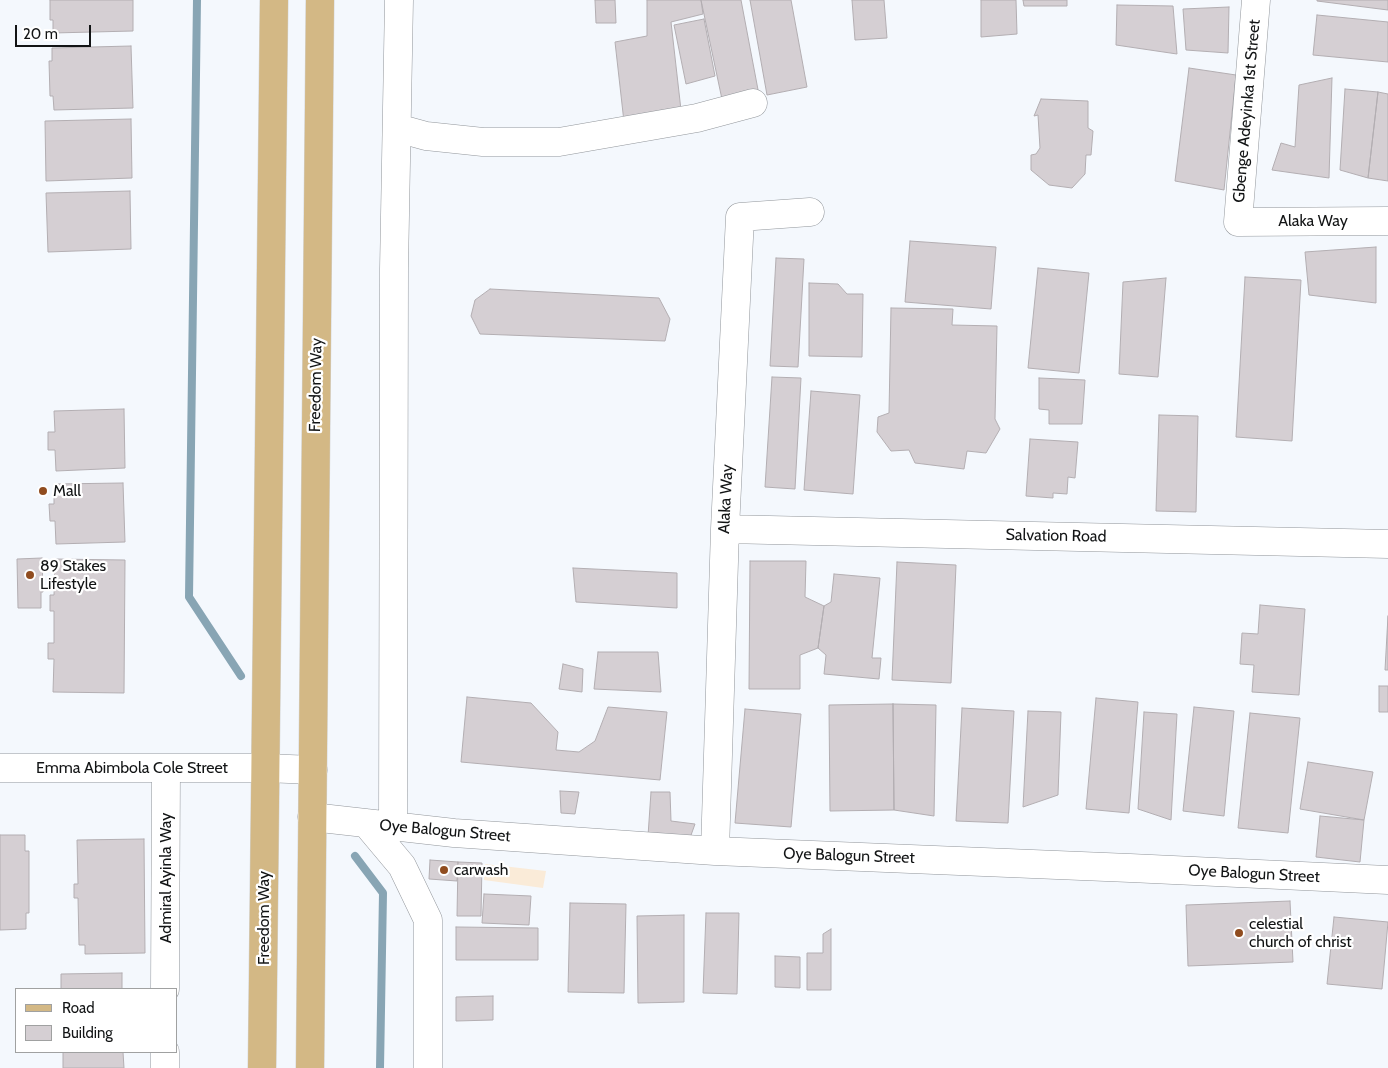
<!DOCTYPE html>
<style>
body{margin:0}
#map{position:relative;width:1388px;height:1068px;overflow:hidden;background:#f4f8fd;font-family:Cabin,sans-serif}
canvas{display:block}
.legend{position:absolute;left:15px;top:988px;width:162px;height:65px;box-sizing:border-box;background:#fff;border:1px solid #a0a1a1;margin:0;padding:6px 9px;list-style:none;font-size:15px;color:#121415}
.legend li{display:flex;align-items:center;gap:10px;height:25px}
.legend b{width:25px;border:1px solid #a0a1a1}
.scale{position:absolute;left:15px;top:25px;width:76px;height:22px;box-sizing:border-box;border:2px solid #121415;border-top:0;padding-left:6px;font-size:15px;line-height:18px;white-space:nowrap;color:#121415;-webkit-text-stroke:4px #fff;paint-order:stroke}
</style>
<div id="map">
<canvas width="1388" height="1068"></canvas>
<ul class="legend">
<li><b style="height:6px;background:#d3b885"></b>Road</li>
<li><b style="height:14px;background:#d5cfd3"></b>Building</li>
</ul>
<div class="scale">20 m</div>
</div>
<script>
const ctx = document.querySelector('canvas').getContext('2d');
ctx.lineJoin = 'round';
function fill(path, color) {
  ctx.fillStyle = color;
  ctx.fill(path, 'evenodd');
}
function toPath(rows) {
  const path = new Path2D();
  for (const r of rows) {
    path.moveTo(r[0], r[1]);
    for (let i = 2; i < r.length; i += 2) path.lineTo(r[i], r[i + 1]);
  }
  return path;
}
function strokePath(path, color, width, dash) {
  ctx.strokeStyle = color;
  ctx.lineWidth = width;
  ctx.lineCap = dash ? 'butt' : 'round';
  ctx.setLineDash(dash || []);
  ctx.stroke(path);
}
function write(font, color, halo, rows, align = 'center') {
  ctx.font = font + ' Cabin,sans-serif';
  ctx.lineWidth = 4.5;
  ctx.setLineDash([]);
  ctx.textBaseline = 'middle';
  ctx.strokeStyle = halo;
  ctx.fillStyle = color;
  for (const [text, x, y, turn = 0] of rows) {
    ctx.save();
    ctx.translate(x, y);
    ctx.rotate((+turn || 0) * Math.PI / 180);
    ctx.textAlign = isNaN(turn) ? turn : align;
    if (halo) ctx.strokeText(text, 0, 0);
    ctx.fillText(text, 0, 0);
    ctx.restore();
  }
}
fill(toPath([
 [485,864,546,871,543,888,484,880]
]), '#faebd8');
strokePath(toPath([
 [197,0,189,597,241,676],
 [355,856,383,893,380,1068]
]), '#88a5b4', 8);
const building = toPath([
 [50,0,133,0,133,31,53,33,53,20,50,20,50,0],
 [595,0,615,0,616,23,596,23,595,0],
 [647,0,701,0,703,14,671,22,681,110,624,122,615,42,647,36,647,0],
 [701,0,741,0,759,95,723,104,701,0],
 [750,0,791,0,807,87,767,95,750,0],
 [852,0,884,0,887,38,855,40,852,0],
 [981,0,1016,0,1017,34,981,37,981,0],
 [1023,0,1067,0,1067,6,1024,6,1023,0],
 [1388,0,1388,10,1317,1,1317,0,1388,0],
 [1117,5,1173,6,1177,54,1116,45,1117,5],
 [1229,7,1228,53,1186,50,1183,9,1229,7],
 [1317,15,1388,22,1388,62,1313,55,1317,15],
 [704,19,715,76,686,84,674,25,704,19],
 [131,46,133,108,54,110,53,96,50,96,49,61,52,61,52,48,131,46],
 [1189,68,1236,75,1224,190,1175,181,1189,68],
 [1332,78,1329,178,1272,170,1281,143,1295,147,1299,85,1332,78],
 [1345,89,1378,92,1368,178,1340,170,1345,89],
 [1378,92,1388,94,1388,181,1368,178,1378,92],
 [1041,99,1088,101,1088,128,1093,131,1091,155,1086,155,1085,174,1072,188,1049,185,1031,170,1031,155,1036,154,1040,148,1038,115,1034,116,1041,99],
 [131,119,132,178,46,181,45,121,131,119],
 [130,191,131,249,48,252,46,193,130,191],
 [910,241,996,247,991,309,905,302,910,241],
 [1376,247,1376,303,1309,295,1305,252,1376,247],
 [776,258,804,259,798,367,770,366,776,258],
 [1038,268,1089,273,1079,373,1028,368,1038,268],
 [1245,277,1301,280,1292,441,1236,437,1245,277],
 [1166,278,1158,377,1119,374,1123,282,1166,278],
 [809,283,838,284,847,294,863,294,862,357,809,356,809,283],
 [490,289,659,298,670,319,665,341,480,334,471,316,475,300,490,289],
 [891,308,953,309,952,325,997,326,995,419,1000,429,986,453,967,451,964,469,915,463,909,450,891,451,877,432,878,417,889,413,891,308],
 [772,377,801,378,795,489,765,487,772,377],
 [1039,378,1085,380,1082,424,1049,424,1049,410,1039,409,1039,378],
 [811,391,860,395,853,494,804,490,811,391],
 [124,409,125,468,56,471,55,450,48,450,48,432,55,432,54,411,124,409],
 [1159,415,1198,416,1196,512,1156,511,1159,415],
 [1030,439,1078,442,1075,478,1068,477,1067,494,1053,493,1053,498,1026,496,1030,439],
 [123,483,125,542,56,544,55,521,50,521,49,504,54,504,54,484,123,483],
 [42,558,43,592,41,592,41,608,18,608,17,559,42,558],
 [55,559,125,560,124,693,53,692,54,659,48,659,48,643,54,643,54,611,50,611,50,595,54,595,55,559],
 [750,561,806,561,805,597,824,606,818,648,800,655,800,689,749,689,750,561],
 [897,562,956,565,951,683,892,680,897,562],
 [573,568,677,573,677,608,576,602,573,568],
 [834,574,880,578,872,658,881,658,879,679,824,674,826,655,818,648,824,606,831,602,834,574],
 [1260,605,1305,609,1299,695,1252,692,1254,665,1240,664,1242,633,1258,634,1260,605],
 [1388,616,1388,670,1385,670,1388,616],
 [598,652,658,652,661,692,594,689,598,652],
 [563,664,583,669,582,692,559,689,563,664],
 [1379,686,1388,686,1388,712,1379,712,1379,686],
 [467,697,531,703,558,732,556,750,579,752,595,741,608,707,667,712,660,780,461,762,467,697],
 [1096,698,1138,702,1129,813,1086,809,1096,698],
 [893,704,894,810,830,811,829,705,893,704],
 [893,704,936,705,934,816,894,810,893,704],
 [1194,707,1234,711,1224,816,1183,811,1194,707],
 [962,708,1014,711,1008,823,956,821,962,708],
 [745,709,801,714,791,827,735,823,745,709],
 [1028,711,1061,712,1058,795,1023,807,1028,711],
 [1144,712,1177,714,1171,820,1138,809,1144,712],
 [1250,713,1300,718,1288,833,1238,828,1250,713],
 [1308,762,1373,772,1364,820,1300,809,1308,762],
 [560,791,579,792,575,814,561,813,560,791],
 [651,792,670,792,671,821,695,824,690,838,648,836,651,792],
 [1320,816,1364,820,1360,862,1316,857,1320,816],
 [0,835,25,835,25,851,29,851,29,913,26,913,26,929,0,930,0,835],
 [144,839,145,953,85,954,85,945,79,945,78,898,74,898,74,884,78,884,77,840,144,839],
 [430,860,458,862,457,881,429,879,430,860],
 [458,862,482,863,481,916,457,916,458,862],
 [484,894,531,896,529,925,482,923,484,894],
 [1290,901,1293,962,1188,966,1186,905,1290,901],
 [570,903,626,904,624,993,568,992,570,903],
 [706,913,739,913,737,994,703,993,706,913],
 [684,915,684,1002,638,1003,637,916,684,915],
 [1334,917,1388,922,1382,989,1327,984,1334,917],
 [456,927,538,928,538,960,456,960,456,927],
 [831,929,831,990,807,990,807,953,823,953,823,934,831,929],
 [775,956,800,957,800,988,775,987,775,956],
 [122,973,122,989,61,989,61,974,122,973],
 [493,996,493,1020,456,1021,456,997,493,996],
 [63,1052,123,1052,124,1068,63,1068,63,1052]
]);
fill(building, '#d5cfd3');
strokePath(building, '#b3aeb2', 1);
const minor = toPath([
 [1256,0,1238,222,1388,221],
 [397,128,426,136,483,142,559,142,697,118,753,103],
 [725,529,1388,544],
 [0,768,265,768,313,770],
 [312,817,454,833,715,851,1130,868,1388,880],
 [366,823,402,866,428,920,428,1068],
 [393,827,394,269,399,0],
 [715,851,725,529,740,217,810,212],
 [165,989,166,768],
 [165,1068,165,1052]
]);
const major = toPath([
 [262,1068,274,0],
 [310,1068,320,0]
]);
strokePath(minor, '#92969b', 29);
strokePath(major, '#d4d5d5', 29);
strokePath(minor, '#fff', 28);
strokePath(major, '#d3b885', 28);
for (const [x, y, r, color] of [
 [43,491,5,"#904c1f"],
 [30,575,5,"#904c1f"],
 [444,870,5,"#904c1f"],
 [1239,933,5,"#904c1f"]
]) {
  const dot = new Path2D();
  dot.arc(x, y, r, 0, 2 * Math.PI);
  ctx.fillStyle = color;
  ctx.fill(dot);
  strokePath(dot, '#fff', 2);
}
write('16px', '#121415', '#fff', [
 ["Gbenge Adeyinka 1st Street",1247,111,-85],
 ["Alaka Way",1313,221],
 ["Freedom Way",316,385,-89],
 ["Alaka Way",726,499,-87],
 ["Salvation Road",1056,536,1],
 ["Emma Abimbola Cole Street",132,768],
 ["Oye Balogun Street",445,831,5],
 ["Oye Balogun Street",849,856,2],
 ["Oye Balogun Street",1254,874,3],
 ["Admiral Ayinla Way",166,878,-90],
 ["Freedom Way",264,918,-90]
]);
write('16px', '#121415', '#fff', [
 ["Mall",53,491],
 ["89 Stakes",40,566],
 ["Lifestyle",40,584],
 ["carwash",454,870],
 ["celestial",1249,924],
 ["church of christ",1249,942]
], 'left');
</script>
